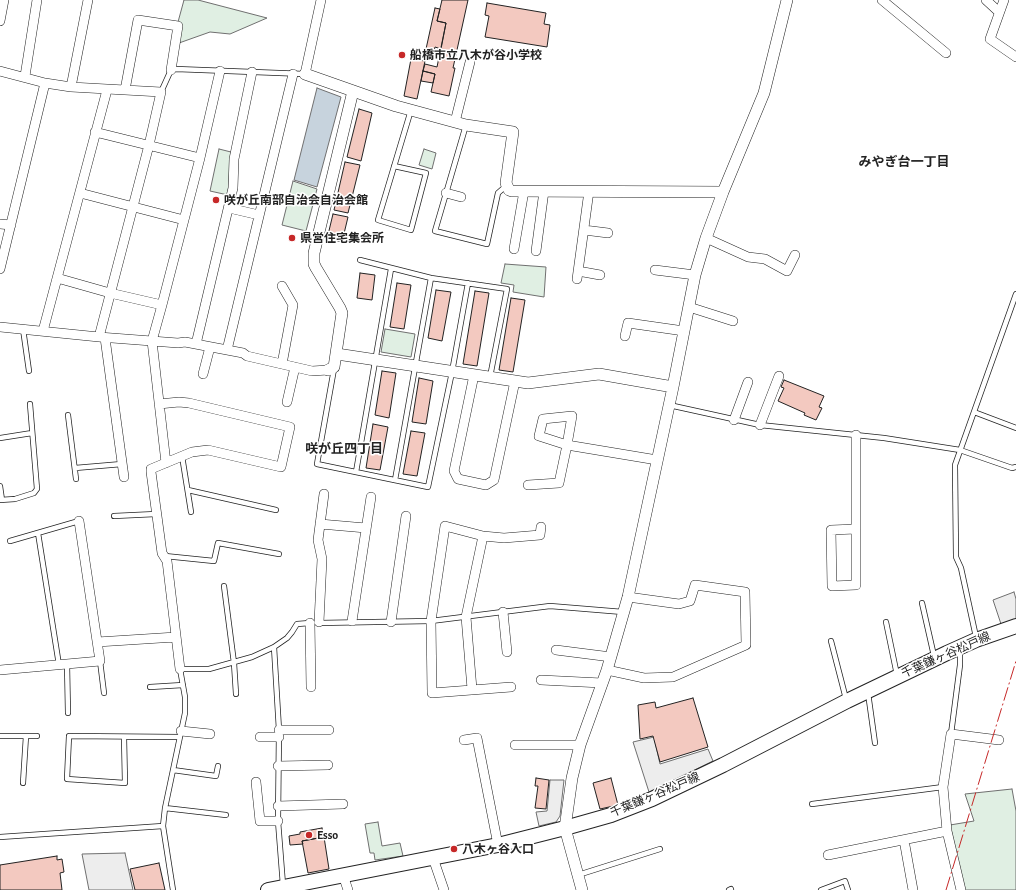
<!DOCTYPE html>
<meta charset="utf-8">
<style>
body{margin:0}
canvas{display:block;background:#fff}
</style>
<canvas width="1016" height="890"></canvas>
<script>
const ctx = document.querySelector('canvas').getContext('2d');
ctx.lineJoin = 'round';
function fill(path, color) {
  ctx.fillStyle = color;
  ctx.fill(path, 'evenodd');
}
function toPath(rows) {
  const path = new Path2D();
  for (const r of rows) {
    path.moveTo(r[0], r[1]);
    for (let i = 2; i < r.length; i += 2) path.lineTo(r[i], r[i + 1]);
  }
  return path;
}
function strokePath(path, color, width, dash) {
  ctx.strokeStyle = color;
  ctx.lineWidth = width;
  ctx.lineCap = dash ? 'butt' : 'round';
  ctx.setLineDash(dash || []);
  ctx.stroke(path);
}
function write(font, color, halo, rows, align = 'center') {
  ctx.font = font + ' "Alegreya Sans","Noto Sans JP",sans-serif';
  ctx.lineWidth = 3;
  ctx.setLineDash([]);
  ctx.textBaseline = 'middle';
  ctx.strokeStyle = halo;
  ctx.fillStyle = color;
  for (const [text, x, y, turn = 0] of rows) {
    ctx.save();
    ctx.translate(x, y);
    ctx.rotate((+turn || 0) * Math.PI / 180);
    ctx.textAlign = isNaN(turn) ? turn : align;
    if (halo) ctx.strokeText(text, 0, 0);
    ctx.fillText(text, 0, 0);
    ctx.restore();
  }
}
const green = toPath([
 [184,0,198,0,267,18,230,34,210,32,179,43,178,22,184,0],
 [219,149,231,152,228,195,210,191,219,149],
 [424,149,436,153,432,169,419,165,424,149],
 [293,181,317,189,306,231,282,225,293,181],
 [505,264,546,267,544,297,513,292,514,285,501,283,505,264],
 [385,329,415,334,411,357,381,352,385,329],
 [1012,789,1016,811,1016,890,964,890,950,825,974,821,965,794,1012,789],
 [378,822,382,846,400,843,403,856,375,860,374,853,370,853,365,824,378,822]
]);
fill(green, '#e0efe3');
strokePath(green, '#6f6f6f', 1);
const parking = toPath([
 [1014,592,1016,599,1016,619,1001,624,993,600,1014,592],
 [654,737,660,764,708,749,713,761,649,792,633,742,654,737],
 [550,780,564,780,560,816,556,822,539,826,536,812,547,811,550,780],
 [125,853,133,890,89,890,82,854,125,853]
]);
fill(parking, '#ededed');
strokePath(parking, '#6f6f6f', 1);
const water = toPath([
 [317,88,341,97,317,187,294,180,317,88]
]);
fill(water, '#c7d3dd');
strokePath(water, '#6f6f6f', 1);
const building = toPath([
 [442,0,468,0,453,68,455,68,449,96,431,92,435,74,423,71,425,64,437,67,446,23,437,21,442,0],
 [487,3,546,13,544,24,550,25,547,47,485,37,489,16,485,15,487,3],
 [435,8,440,9,437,21,446,23,441,49,435,47,434,51,426,49,435,8],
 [411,59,425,61,417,99,404,96,411,59],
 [423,71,435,74,433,83,421,81,423,71],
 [359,109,372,113,361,161,347,157,359,109],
 [345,162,360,165,348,213,334,210,345,162],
 [333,214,348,217,342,242,327,239,333,214],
 [360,273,375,275,372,300,357,298,360,273],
 [397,283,411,285,404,329,390,327,397,283],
 [436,290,451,292,442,341,428,338,436,290],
 [475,291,489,293,477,366,463,364,475,291],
 [511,298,525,300,513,372,499,370,511,298],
 [382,371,396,373,389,418,375,415,382,371],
 [419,378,433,381,426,424,412,422,419,378],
 [784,380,824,396,819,407,822,408,816,420,804,415,805,413,778,401,784,388,781,387,784,380],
 [373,424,388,427,380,470,366,468,373,424],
 [411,431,425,433,417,476,403,474,411,431],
 [693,698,708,747,660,762,653,736,640,739,638,705,655,702,656,708,693,698],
 [536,778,549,780,546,809,535,808,538,786,535,786,536,778],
 [611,778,618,805,600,809,593,783,611,778],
 [322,828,324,837,302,841,303,844,290,845,289,836,300,834,300,832,322,828],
 [324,837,329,869,308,873,302,841,324,837],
 [57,856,57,860,62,859,64,872,60,873,62,890,0,890,0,865,57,856],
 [159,863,165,890,135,890,130,869,159,863]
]);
fill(building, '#f3c9c0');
strokePath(building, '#222', 1);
const service = toPath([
 [161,92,171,70,176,69,305,74],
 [466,125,435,231,487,244,498,193,506,186],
 [394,166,426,173,411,230,378,220,411,110],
 [360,260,431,278,507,289,490,377],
 [23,329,29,371],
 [334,369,317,464,428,487,452,372,468,283],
 [669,405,760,425,884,438,960,450,1012,468,1016,467],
 [974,412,1016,428],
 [68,415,76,479],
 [0,438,32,433],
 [182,456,191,512],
 [75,468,122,464],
 [356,472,391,269],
 [395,480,431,278],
 [0,486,2,500],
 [188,490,276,510],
 [0,500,15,499,34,493,37,489,30,404],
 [114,516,156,514],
 [38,533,59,665],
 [10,541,79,521],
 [165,556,214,561,218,543,279,554],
 [224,586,234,663,236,694],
 [922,603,934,656],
 [886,622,897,675],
 [318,623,431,621,550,606,623,612],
 [976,637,961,568,956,557,955,465,1016,294],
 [831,641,846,699],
 [274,647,279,730,278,821,283,885],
 [100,661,104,693],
 [67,664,68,713],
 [150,687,183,685],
 [868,693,875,743],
 [951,734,960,665,960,651],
 [0,736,37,736],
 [124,737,125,783,67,779,69,736,180,737],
 [173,770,216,776,218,766],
 [23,783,26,736],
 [812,804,943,787],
 [165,808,226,815],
 [0,837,163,826],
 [578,875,660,849],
 [173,890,163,826,165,808,185,713,185,697,180,669,209,669,252,657,274,647,287,638,292,632,297,624,310,623],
 [729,890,731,889],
 [821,890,845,881,848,890]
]);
const minor = toPath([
 [882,0,946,53],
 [986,0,999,12],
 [1004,0,990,39,1016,57],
 [0,21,4,0],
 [0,71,45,83,71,87,161,92,149,145,99,337],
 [305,74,321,0],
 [25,76,37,0],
 [71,87,88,0],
 [125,90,138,20,178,26,171,70],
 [455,122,470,62],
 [95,132,200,158],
 [80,193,184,220],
 [446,193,461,197],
 [229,208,259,215],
 [0,224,11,225],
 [584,230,608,233],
 [706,238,748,257,765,259,787,271,795,255],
 [514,249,524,191],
 [536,251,544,191],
 [0,269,45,83],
 [655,270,695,275],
 [578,271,600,275],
 [57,278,110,293,162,305],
 [577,279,589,191],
 [689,307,733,321],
 [0,327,99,337,178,343,185,342,243,353,247,356,312,371,328,370],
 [43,331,107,90],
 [625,336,628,323,684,331],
 [105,338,124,477],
 [196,344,233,188,234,159,252,72],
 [227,350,293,74],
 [282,364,293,305,282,286],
 [203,374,210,347],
 [474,375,454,471,458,479,486,485,494,480,515,381],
 [287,402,295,367],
 [159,404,179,402,189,403,290,427,281,467,208,450,192,452,151,469,151,472,162,553,167,561,180,669],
 [734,420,748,382],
 [760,425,779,376],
 [856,435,856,585,832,586,831,530,856,529],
 [166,463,152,341,162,305,200,158,220,71],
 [528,485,559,483,567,445,572,416,543,419,539,436,567,445,657,460],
 [320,524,366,528],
 [503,612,507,652],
 [352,621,371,497],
 [319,622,322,559,318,540,324,494],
 [391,622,406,516],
 [310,623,311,687],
 [97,642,176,637],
 [556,650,611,657],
 [0,670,100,661,79,521],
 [607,670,644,678,673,677,746,645,745,592,695,585,690,601,679,604,628,597],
 [541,680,602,683],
 [511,687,432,693,431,621,445,526,483,536,504,538,540,535,541,527],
 [472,689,466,617,483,536],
 [279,730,329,730],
 [181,731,210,734],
 [260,737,279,737],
 [464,740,477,738,498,845],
 [515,745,580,745],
 [278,766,328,765],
 [256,782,260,821,278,821],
 [278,806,343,804],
 [904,840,913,890],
 [828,855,947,831],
 [433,858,444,890],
 [343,875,348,890],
 [961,890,947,831,943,787,951,734,999,740]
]);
const tertiary = toPath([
 [305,74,396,106,466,125,513,132,506,183,509,190,512,191,723,192],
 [337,354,528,383,599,374,673,387],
 [328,370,334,367,342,313,340,308,316,268,314,264,314,253,353,91],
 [582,890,565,828,572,778,580,745,607,670,628,597,673,387,695,275,706,238,723,192,764,93,787,0]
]);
const primary = toPath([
 [268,890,498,845,565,828,611,815,652,799,723,765,847,701,947,653,976,640,1016,626]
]);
strokePath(service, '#222', 6);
strokePath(minor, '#222', 10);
strokePath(tertiary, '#222', 12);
strokePath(primary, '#222', 16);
strokePath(service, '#fff', 4.5);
strokePath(minor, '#fff', 9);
strokePath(tertiary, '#fff', 11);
strokePath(primary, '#fff', 14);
strokePath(toPath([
 [946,890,1016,661]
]), '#c62828', 1, [14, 3, 2, 3]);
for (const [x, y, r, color] of [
 [402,55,4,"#c62828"],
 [216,200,4,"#c62828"],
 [292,238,4,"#c62828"],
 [309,835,4,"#c62828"],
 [454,849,4,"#c62828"]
]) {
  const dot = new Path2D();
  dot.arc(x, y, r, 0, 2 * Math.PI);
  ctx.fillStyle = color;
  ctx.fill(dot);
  strokePath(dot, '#fff', 1.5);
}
write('bold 12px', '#222', '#fff', [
 ["船橋市立八木が谷小学校",410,55],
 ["咲が丘南部自治会自治会館",224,200],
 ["県営住宅集会所",300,238],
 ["Esso",317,835],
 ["八木ヶ谷入口",462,849]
], 'left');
write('12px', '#222', '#fff', [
 ["千葉鎌ヶ谷松戸線",946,655,-24],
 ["千葉鎌ヶ谷松戸線",655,795,-23]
]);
write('bold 13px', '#222', '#fff', [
 ["みやぎ台一丁目",904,162],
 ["咲が丘四丁目",344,449]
]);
</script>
